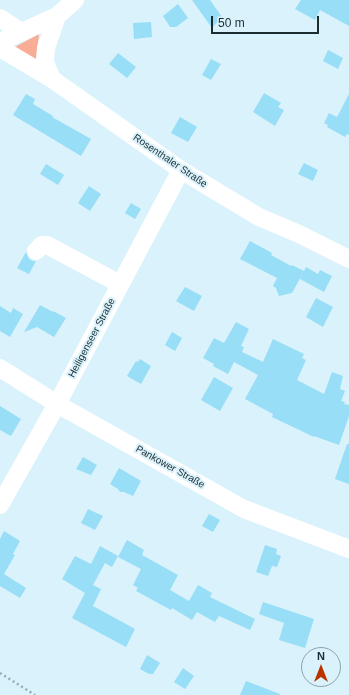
<!DOCTYPE html>
<meta charset="utf-8">
<style>
body{margin:0}
#map{position:relative;width:349px;height:695px;overflow:hidden;background:#d9f2fb;font-family:Arial,sans-serif}
canvas{display:block}
.north{position:absolute;left:301px;top:647px;width:40px;height:40px;box-sizing:border-box;background:#d9f2fb;border:1px solid #8da3ab;border-radius:50%;rotate:0deg;font-size:11px;font-weight:700;line-height:16px;text-align:center;color:#1c2d32}
.north::after{content:'';display:block;margin:auto;width:14px;height:18px;background:#bb3200;clip-path:polygon(50% 0,100% 100%,50% 72%,0 100%)}
.scale{position:absolute;left:211px;top:16px;width:108px;height:18px;box-sizing:border-box;border:2px solid #1c2d32;border-top:0;padding-left:5px;font-size:12px;line-height:14px;white-space:nowrap;color:#1c2d32;-webkit-text-stroke:3px #d9f2fb;paint-order:stroke}
</style>
<div id="map">
<canvas width="349" height="695"></canvas>
<div class="north">N</div>
<div class="scale">50 m</div>
</div>
<script>
const ctx = document.querySelector('canvas').getContext('2d');
ctx.lineJoin = 'round';
function fill(path, color) {
  ctx.fillStyle = color;
  ctx.fill(path, 'evenodd');
}
function toPath(rows) {
  const path = new Path2D();
  for (const r of rows) {
    path.moveTo(r[0], r[1]);
    for (let i = 2; i < r.length; i += 2) path.lineTo(r[i], r[i + 1]);
  }
  return path;
}
function strokePath(path, color, width, dash) {
  ctx.strokeStyle = color;
  ctx.lineWidth = width;
  ctx.lineCap = dash ? 'butt' : 'round';
  ctx.setLineDash(dash || []);
  ctx.stroke(path);
}
function write(font, color, halo, rows, align = 'center') {
  ctx.font = font + ' Arial,sans-serif';
  ctx.lineWidth = 4;
  ctx.setLineDash([]);
  ctx.textBaseline = 'middle';
  ctx.strokeStyle = halo;
  ctx.fillStyle = color;
  for (const [text, x, y, turn = 0] of rows) {
    ctx.save();
    ctx.translate(x, y);
    ctx.rotate((+turn || 0) * Math.PI / 180);
    ctx.textAlign = isNaN(turn) ? turn : align;
    if (halo) ctx.strokeText(text, 0, 0);
    ctx.fillText(text, 0, 0);
    ctx.restore();
  }
}
fill(toPath([
 [39,34,36,60,15,47]
]), '#f9ac96');
fill(toPath([
 [192,0,210,0,222,17,212,28],
 [301,0,349,0,349,26,320,10,315,20,295,9],
 [178,4,188,18,176,27,170,27,163,16],
 [151,22,152,37,134,39,133,23],
 [328,50,343,58,338,69,323,61],
 [118,53,136,67,127,78,109,64],
 [211,59,221,64,211,80,202,75],
 [264,93,281,103,278,107,284,110,275,126,253,112],
 [26,94,35,99,33,104,53,116,52,117,91,139,81,156,13,115],
 [349,94,349,135,347,134,345,137,327,127,328,125,324,123,329,113,337,117],
 [180,117,197,127,188,142,171,133],
 [304,163,318,170,313,181,298,174],
 [46,164,64,175,58,185,40,174],
 [89,186,101,194,90,211,78,203],
 [131,203,141,209,135,219,125,213],
 [250,241,272,253,271,255,291,266,292,265,304,271,292,293,279,296,276,288,273,286,277,278,240,259],
 [26,252,29,259,33,261,36,261,29,274,17,268],
 [306,267,318,274,320,270,332,276,324,292,300,279],
 [185,287,202,296,194,311,176,301],
 [316,298,333,307,323,327,306,317],
 [40,305,53,312,53,311,66,318,54,337,37,327,24,332],
 [0,306,11,313,13,308,23,314,10,337,0,331],
 [236,322,249,329,241,346,244,347,242,352,263,362,273,339,304,354,302,358,306,360,297,380,324,394,332,372,343,376,340,389,345,391,341,401,345,402,344,404,349,405,349,416,339,445,314,436,314,437,272,417,273,414,245,399,258,375,234,362,228,374,213,366,214,364,203,358,214,338,224,343],
 [172,332,182,338,175,351,165,345],
 [140,359,151,366,141,384,127,376,136,361,138,362],
 [214,377,233,388,220,411,201,400],
 [0,406,21,419,11,436,0,430],
 [347,444,349,444,349,484,335,479],
 [83,457,97,465,91,475,76,469],
 [119,468,141,481,133,496,124,492,120,492,118,489,110,484],
 [88,509,103,516,95,530,81,523],
 [209,514,220,520,213,532,202,526],
 [4,531,20,541,13,554,15,555,4,574,26,588,20,598,0,586,0,539],
 [127,540,144,550,142,555,178,575,170,590,189,601,198,585,212,593,210,597,255,619,250,630,219,616,215,622,197,612,192,620,172,608,171,610,136,591,138,588,133,585,141,569,118,557],
 [265,545,277,549,276,554,281,556,277,567,272,566,268,576,256,572],
 [100,546,118,556,112,567,105,563,93,585,101,589,93,606,135,629,126,647,72,618,85,593,62,579,75,556,91,564],
 [263,602,314,619,305,648,279,640,284,623,259,614],
 [147,655,160,663,153,674,149,674,140,669],
 [183,668,194,676,185,689,174,682],
 [246,681,280,694,280,695,240,695]
]), '#98def6');
strokePath(toPath([
 [0,673,35,695]
]), '#95acb3', 2.5, [2, 3]);
strokePath(toPath([
 [0,18,21,32],
 [0,42,57,16,75,0],
 [0,48,52,79,181,170,259,217,299,234,349,259],
 [52,79,48,70,45,61,46,48,57,16],
 [36,251,42,245,47,245,120,284],
 [0,368,57,404,244,509,349,549],
 [0,505,57,404,181,170]
]), '#fff', 18);
write('10px', '#1c2d32', '#d9f2fb', [
 ["Rosenthaler Straße",170,161,34],
 ["Heiligenseer Straße",92,338,-62],
 ["Pankower Straße",170,467,29]
]);
</script>
